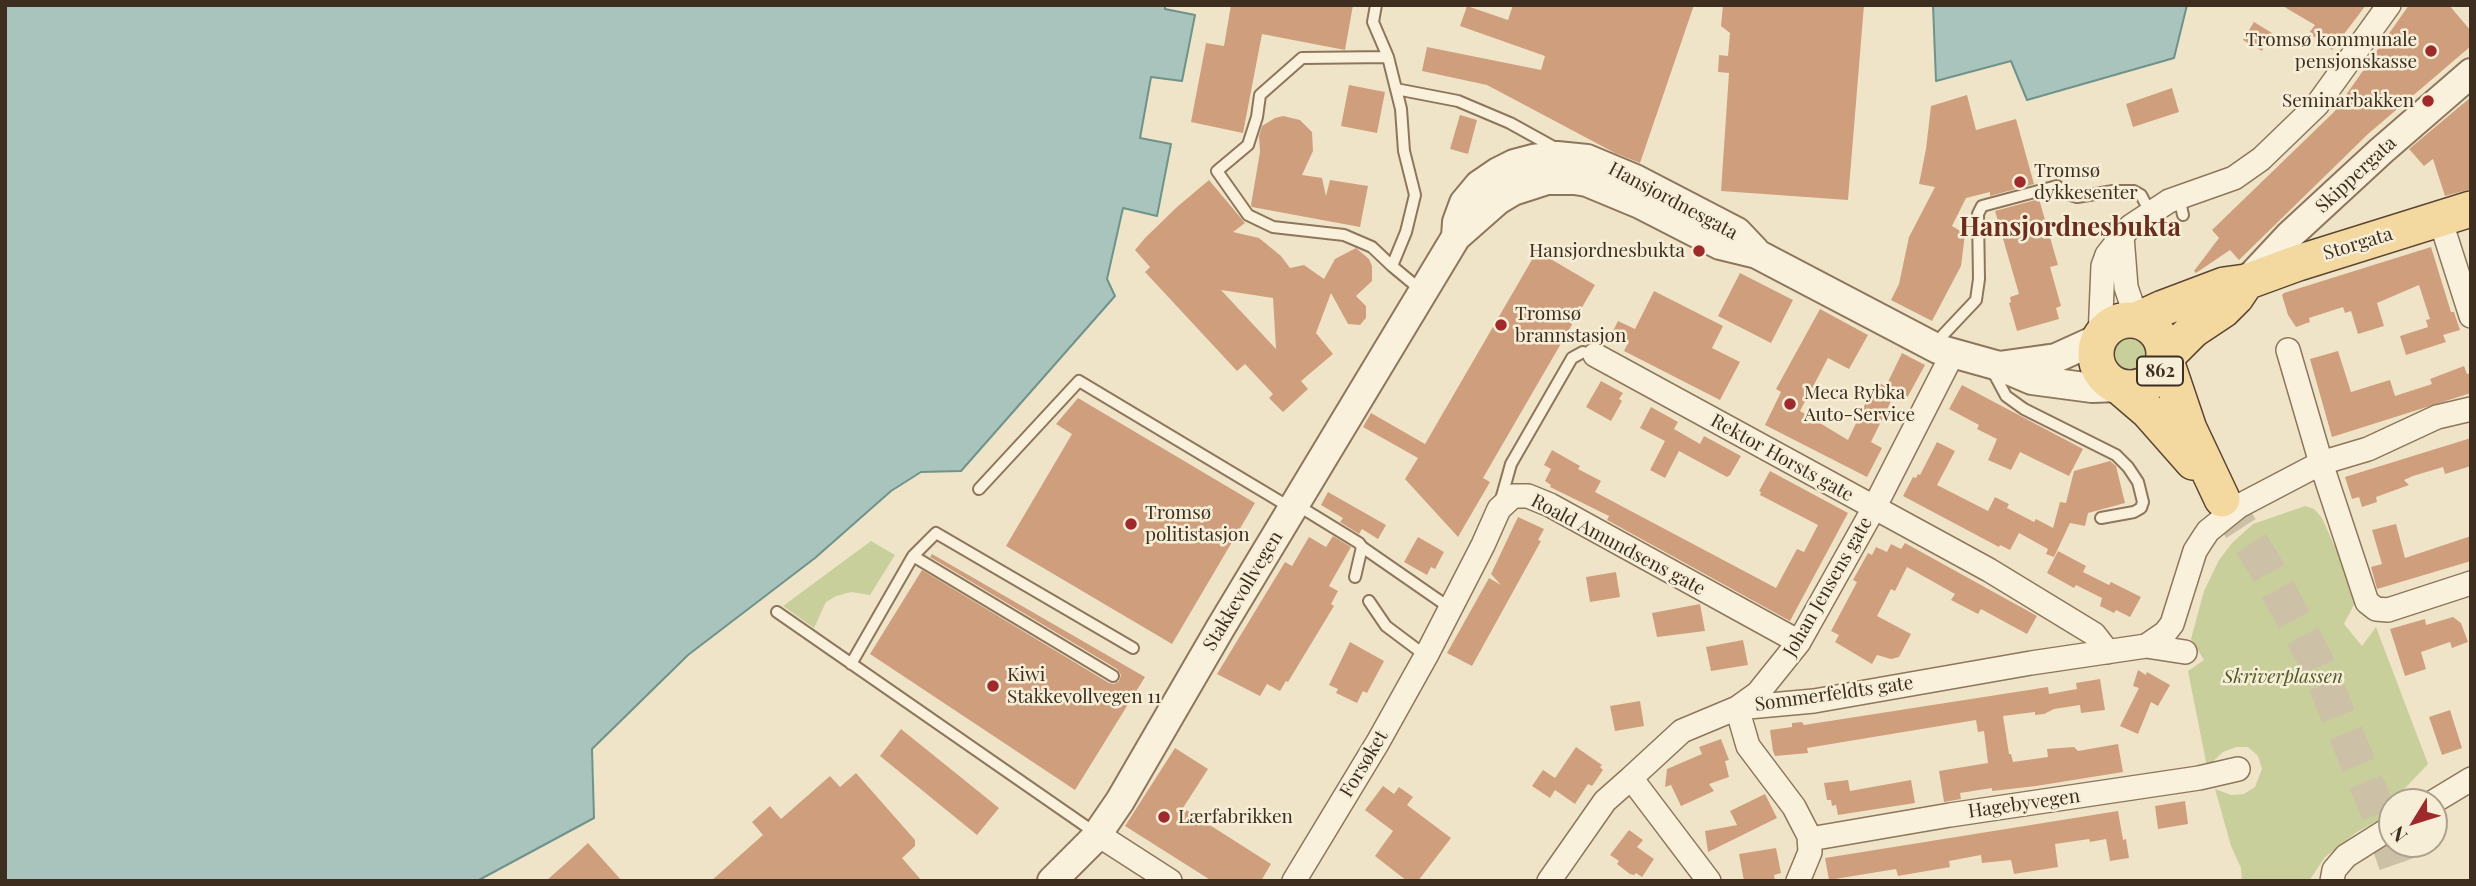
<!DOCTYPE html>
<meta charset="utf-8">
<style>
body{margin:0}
#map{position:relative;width:2476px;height:886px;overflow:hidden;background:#f0e4c8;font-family:"Playfair Display",serif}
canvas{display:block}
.frame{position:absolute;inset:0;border:7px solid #3d2e20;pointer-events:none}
.north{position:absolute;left:2378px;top:788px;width:70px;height:70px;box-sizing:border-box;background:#f7eed8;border:2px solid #ada18e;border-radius:50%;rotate:232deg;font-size:19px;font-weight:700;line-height:28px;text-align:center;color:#3d2e20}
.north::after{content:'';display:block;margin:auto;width:24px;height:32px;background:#9e2a2b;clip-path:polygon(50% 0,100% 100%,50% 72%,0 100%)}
</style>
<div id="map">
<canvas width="2476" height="886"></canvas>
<div class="frame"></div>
<div class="north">N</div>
</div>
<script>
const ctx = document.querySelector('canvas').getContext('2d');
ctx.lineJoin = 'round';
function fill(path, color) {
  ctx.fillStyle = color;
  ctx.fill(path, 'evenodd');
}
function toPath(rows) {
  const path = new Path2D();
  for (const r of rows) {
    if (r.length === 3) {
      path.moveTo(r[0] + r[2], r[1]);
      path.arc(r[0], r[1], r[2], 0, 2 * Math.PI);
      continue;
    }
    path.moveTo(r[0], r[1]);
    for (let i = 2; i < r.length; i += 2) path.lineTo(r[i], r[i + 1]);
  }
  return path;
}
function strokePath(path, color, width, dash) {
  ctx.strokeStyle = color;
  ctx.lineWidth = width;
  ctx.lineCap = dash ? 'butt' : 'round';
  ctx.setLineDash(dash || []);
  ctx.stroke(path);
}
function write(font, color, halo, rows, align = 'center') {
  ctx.font = font + ' "Playfair Display",serif';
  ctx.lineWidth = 5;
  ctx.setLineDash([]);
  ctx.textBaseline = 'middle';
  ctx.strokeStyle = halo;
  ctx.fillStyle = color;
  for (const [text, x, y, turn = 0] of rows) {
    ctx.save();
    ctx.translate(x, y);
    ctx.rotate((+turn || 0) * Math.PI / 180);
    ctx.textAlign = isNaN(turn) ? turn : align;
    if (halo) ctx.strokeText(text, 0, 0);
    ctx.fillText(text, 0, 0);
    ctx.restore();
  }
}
fill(toPath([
 [2129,355,18],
 [2305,506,2314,509,2322,518,2334,545,2344,556,2357,599,2344,624,2362,646,2376,627,2428,764,2392,802,2392,813,2357,832,2339,846,2325,857,2309,881,2242,881,2241,868,2231,846,2215,789,2231,795,2244,794,2255,787,2262,769,2258,756,2248,747,2236,747,2223,752,2207,767,2188,671,2204,660,2191,639,2204,591,2219,560,2232,543,2253,524],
 [871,541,895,555,870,595,851,592,836,596,826,602,814,628,783,606]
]), '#c9cf9b');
const water = toPath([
 [5,5,1165,5,1165,9,1195,15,1182,81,1151,77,1140,138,1171,144,1157,216,1123,208,1107,279,1115,296,961,471,921,472,891,491,815,558,688,655,592,749,594,818,477,881,5,881,5,5],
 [1933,5,2187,5,2174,58,2027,100,2011,61,1936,81,1933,5]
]);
fill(water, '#a9c4bc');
strokePath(water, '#6f938a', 2);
fill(toPath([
 [1231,5,1353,5,1345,50,1262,34,1243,133,1191,122,1206,43,1224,46],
 [1513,5,1694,5,1640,163,1615,153,1487,85,1422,71,1427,47,1541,70,1545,56,1460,26,1467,6,1508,20],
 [1723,5,1864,5,1848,200,1721,191,1729,73,1718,72,1719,55,1728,56,1730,33,1721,26],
 [2281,5,2366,5,2332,50,2309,33,2315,25],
 [2409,5,2449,5,2471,31,2471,46,2368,134,2239,260,2230,250,2196,273,2194,271,2219,238,2212,230,2334,112],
 [2254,22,2272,33,2262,51,2243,40],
 [1349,85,1385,92,1377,133,1341,126],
 [2172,88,2179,112,2133,127,2126,104],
 [1967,95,1976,130,2016,119,2034,184,1990,196,1990,192,1966,198,1952,226,1965,234,1961,266,1932,321,1891,300,1899,284,1909,237,1935,187,1919,184,1926,149,1931,106],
 [2471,97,2471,189,2445,196,2433,159,2424,166,2409,149],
 [1460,115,1477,120,1468,154,1450,149],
 [1283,116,1300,120,1312,132,1313,151,1302,175,1322,178,1326,196,1330,180,1368,186,1360,227,1252,207,1251,205,1260,152,1259,136,1262,126,1275,118],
 [1209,180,1245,223,1233,232,1259,238,1281,256,1290,268,1304,265,1324,279,1335,259,1356,248,1369,259,1372,266,1372,281,1356,296,1366,306,1366,318,1360,325,1348,324,1331,293,1316,333,1333,354,1301,381,1308,389,1283,412,1269,398,1273,394,1245,364,1237,371,1145,272,1150,267,1135,250,1145,238,1177,207],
 [1221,290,1273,298,1276,349],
 [2039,199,2058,265,2050,267,2061,306,2056,308,2059,319,2017,331,2009,303,2011,302,2010,297,2019,294,1995,211],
 [2431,247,2451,312,2454,312,2460,330,2443,335,2446,342,2406,355,2400,336,2428,327,2426,320,2430,319,2419,285,2377,303,2384,326,2358,334,2351,311,2345,313,2343,307,2309,318,2310,322,2296,327,2288,315,2282,295,2284,293],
 [1537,251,1595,285,1483,478,1490,482,1458,537,1405,479,1418,458,1363,427,1371,413,1425,444],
 [1740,273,1793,300,1771,343,1718,316],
 [1654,291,1723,326,1712,348,1740,362,1720,400,1624,351,1628,343,1611,335,1618,321,1635,329],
 [1820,309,1868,335,1849,369,1828,358,1800,411,1848,440,1867,400,1870,401,1879,383,1896,391,1871,442,1882,448,1867,477,1765,425,1781,392,1776,389],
 [2338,351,2351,392,2390,380,2395,396,2432,384,2430,379,2464,366,2467,374,2471,373,2471,393,2332,437,2310,359],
 [1902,353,1925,365,1907,398,1886,386],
 [1601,381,1623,393,1619,399,1622,401,1611,421,1586,407],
 [1962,385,2083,449,2069,476,2020,452,2011,470,1988,460,1997,439,1977,429,1979,425,1949,409],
 [1078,398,1255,503,1172,644,1006,546,1072,434,1056,424],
 [1651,407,1678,422,1674,429,1700,444,1704,436,1741,456,1730,475,1727,477,1679,451,1665,478,1650,470,1665,441,1640,428],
 [2471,438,2471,466,2445,474,2443,467,2413,476,2404,480,2409,485,2376,497,2377,502,2362,507,2359,497,2352,499,2345,477],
 [1937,442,1955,451,1937,485,1988,511,1995,497,2009,504,2007,508,2034,522,2036,519,2053,528,2060,502,2066,503,2074,471,2110,461,2116,466,2125,503,2088,513,2085,526,2070,523,2054,557,2046,554,2048,549,2019,533,2010,550,2000,545,1999,547,1903,496,1913,477,1916,478,1918,474,1920,475],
 [1552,450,1580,466,1578,469,1601,481,1595,492,1776,588,1797,549,1804,552,1818,525,1760,495,1761,492,1759,491,1770,471,1848,513,1790,621,1607,520,1609,516,1550,487,1551,485,1545,481,1551,469,1544,465],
 [1328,492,1386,525,1378,539,1362,529,1359,534,1340,522,1343,518,1321,505],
 [1518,517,1544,529,1538,540,1541,541,1472,666,1447,653,1489,578,1501,585,1491,574],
 [2396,524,2405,558,2471,536,2471,561,2377,589,2371,567,2382,564,2372,530],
 [1333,536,1351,547,1329,586,1338,591,1331,604,1334,606,1288,682,1286,681,1280,691,1267,684,1260,696,1217,674,1285,562,1292,566,1309,537,1326,547],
 [1418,537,1444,552,1435,569,1431,567,1427,575,1404,562],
 [1905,543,2037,616,2027,634,1981,609,1978,614,1951,600,1955,594,1907,567,1895,591,1891,589,1877,616,1911,634,1899,657,1891,659,1877,655,1872,664,1835,642,1839,635,1831,631,1857,582,1853,580,1868,553,1872,555,1876,547,1887,552,1891,544,1901,549],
 [2058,551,2086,566,2083,572,2109,585,2111,582,2141,597,2130,617,2116,610,2114,613,2100,606,2102,598,2076,585,2074,588,2047,573],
 [932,554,1145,677,1075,790,870,654,922,570,1109,683,1114,684,1119,681,1121,675,1117,669,930,557],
 [1616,572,1620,597,1590,602,1586,577],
 [1700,604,1705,631,1657,637,1652,613],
 [2453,617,2461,623,2468,642,2452,648,2450,642,2421,652,2426,669,2405,676,2390,629,2425,619,2426,625],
 [1743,640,1748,665,1711,671,1706,647],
 [1350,642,1384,661,1367,693,1363,691,1357,703,1336,693,1338,689,1329,685],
 [2138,670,2146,675,2147,672,2170,685,2158,706,2151,702,2138,734,2120,726,2139,688,2133,686],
 [2100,679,2105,710,2081,713,2080,705,2054,709,2044,714,2035,715,2035,712,2003,716,2009,754,2011,754,2013,762,2048,757,2047,749,2074,747,2078,751,2118,744,2123,772,2036,786,1992,791,1992,788,1960,793,1961,799,1944,802,1939,771,1988,763,1984,731,1978,732,1976,720,1807,748,1808,753,1775,756,1773,751,1770,730,1792,727,1792,723,1802,722,1804,725,2048,687,2049,694,2077,689,2076,683],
 [1640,701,1644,726,1615,731,1610,706],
 [2450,710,2462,748,2442,755,2429,717],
 [901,729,999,808,977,835,880,756],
 [1721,739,1729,760,1725,761,1729,777,1709,784,1714,791,1681,806,1671,785,1665,787,1667,769,1702,754,1699,747],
 [1576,747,1602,765,1600,767,1603,770,1592,786,1588,784,1575,804,1555,790,1550,798,1532,786,1543,770,1555,778],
 [1175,748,1208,769,1183,808,1271,864,1261,881,1212,881,1125,826],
 [856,773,915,840,915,846,902,858,922,881,711,881,763,835,752,822,770,806,781,819,830,776,840,787],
 [1848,780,1850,791,1911,780,1915,803,1838,815,1836,805,1832,806,1831,800,1827,800,1824,783],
 [1383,786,1394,794,1399,787,1413,797,1407,805,1451,838,1418,881,1407,881,1375,856,1393,831,1365,810],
 [1765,794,1777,818,1708,852,1705,831,1737,825,1730,811],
 [2185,801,2188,824,2158,829,2155,806],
 [2118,811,2123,840,2126,839,2129,858,2110,861,2106,839,2090,842,2089,839,2055,844,2058,867,2014,874,2011,860,1982,863,1981,855,1949,861,1950,867,1898,876,1896,869,1829,880,1825,858],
 [1629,830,1643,840,1637,847,1654,859,1642,877,1636,873,1634,875,1630,874,1617,864,1619,861,1610,855],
 [588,843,622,881,546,881,574,856],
 [1776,848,1781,873,1774,875,1775,881,1744,881,1739,854]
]), '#cf9f7d');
strokePath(toPath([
 [2222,499,2264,564,2315,659,2377,809,2402,881]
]), '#ccc0a6', 35, [35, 18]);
const service = toPath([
 [1376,5,1373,22,1388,57,1401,109,1404,151,1415,195,1406,232,1392,266,1422,291],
 [1388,57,1302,58,1260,95,1257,117,1248,145,1217,171,1248,215,1273,227,1344,235,1372,247,1392,266],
 [1396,89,1458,101,1510,123,1557,149],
 [2179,197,2183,215],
 [1938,349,1943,335,1976,300,1979,279,1978,214,1982,206,2057,186,2064,193,2077,197,2113,191,2134,191,2141,195,2150,212],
 [1991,368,2006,396,2024,409,2116,455,2128,467,2138,482,2143,502,2141,508,2134,512,2101,518],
 [979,489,1079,381,1291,508],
 [1500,503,1511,464,1572,358,1583,352,1595,355],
 [1297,505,1359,543,1362,547,1355,577],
 [1362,547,1450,608],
 [913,556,936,533,1133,648],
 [1369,601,1386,626,1426,656],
 [777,612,1097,834],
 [851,664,913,556,1113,676]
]);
const minor = toPath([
 [2440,219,2471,316],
 [2122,236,2126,287,2137,320],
 [2100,338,2103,266,2107,255,2122,236,2131,226,2169,201,2234,178,2261,159,2317,105,2389,5],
 [2288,350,2321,463,2367,602,2376,609,2388,610,2471,583],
 [1595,355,1989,570,2094,634,2108,652],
 [2146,646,2165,633,2172,624,2195,551,2202,540,2208,531,2239,506,2321,463,2368,449,2437,417,2471,409],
 [2433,802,2471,779],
 [1097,834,1170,881],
 [1810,839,1950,815,2199,778,2238,769],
 [1294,881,1378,742,1426,656,1483,545,1499,509,1513,496,1528,496,1550,505,1799,642],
 [1549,881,1605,801,1631,778],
 [1709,881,1631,778,1682,731,1737,708,1814,701,2031,663,2146,646,2185,652],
 [1798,881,1810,852,1809,836,1794,807,1748,746,1737,708,1758,693,1799,642,1874,508,1953,353],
 [2332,881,2334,870,2346,856,2392,827]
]);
const tertiary = toPath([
 [1456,237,1457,222,1464,203,1479,185,1498,172,1514,164,1533,159,1557,156,1587,159,1635,179,1737,232,1755,251],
 [2247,281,2290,235,2381,151,2471,73],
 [1999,366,2056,358,2100,338],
 [1052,881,1094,839,1120,801,1221,627,1456,237,1498,200,1513,191,1547,180,1575,180,1587,182,1640,204,1720,245,1757,254,1938,349,1999,366,2032,380,2092,388,2120,387]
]);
const primary = toPath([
 [2130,354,34],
 [2137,320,2163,308,2224,285,2246,282,2298,263,2471,209],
 [2120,387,2148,411,2193,462],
 [2222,499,2189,429,2165,358,2193,330,2223,310,2236,297,2246,282]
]);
strokePath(service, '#8d765c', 14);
strokePath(minor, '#8d765c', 26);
strokePath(tertiary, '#8d765c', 32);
strokePath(primary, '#5b4430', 38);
strokePath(service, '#faf1dc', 10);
strokePath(minor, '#faf1dc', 23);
strokePath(tertiary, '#faf1dc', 28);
strokePath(primary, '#f3d9a0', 35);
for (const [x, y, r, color] of [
 [2431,51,7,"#9e2a2b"],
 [2428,101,7,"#9e2a2b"],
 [2020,182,7,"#9e2a2b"],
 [1699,251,7,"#9e2a2b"],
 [1501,325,7,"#9e2a2b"],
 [1790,404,7,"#9e2a2b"],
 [1131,524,7,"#9e2a2b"],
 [993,686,7,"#9e2a2b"],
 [1164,817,7,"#9e2a2b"]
]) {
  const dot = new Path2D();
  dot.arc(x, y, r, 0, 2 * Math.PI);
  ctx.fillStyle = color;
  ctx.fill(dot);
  strokePath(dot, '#f7eed8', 2.5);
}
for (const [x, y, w] of [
 [2160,371,46]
]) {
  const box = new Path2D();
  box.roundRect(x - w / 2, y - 14.5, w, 29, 5);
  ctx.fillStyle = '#f7eed8';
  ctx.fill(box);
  strokePath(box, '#3d2e20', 2);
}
write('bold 18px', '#3d2e20', null, [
 ["862",2160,371]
]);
write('19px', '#3d2e20', '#f7eed8', [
 ["Tromsø kommunale",2417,40,"right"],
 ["pensjonskasse",2417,62,"right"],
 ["Seminarbakken",2414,101,"right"],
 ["Tromsø",2034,171],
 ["dykkesenter",2034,193],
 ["Hansjordnesbukta",1685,251,"right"],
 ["Tromsø",1515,314],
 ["brannstasjon",1515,336],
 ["Meca Rybka",1804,393],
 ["Auto-Service",1804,415],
 ["Tromsø",1145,513],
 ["politistasjon",1145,535],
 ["Kiwi",1007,675],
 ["Stakkevollvegen 11",1007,697],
 ["Lærfabrikken",1178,817]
], 'left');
write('19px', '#3d2e20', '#f7eed8', [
 ["Skippergata",2356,175,-43],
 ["Hansjordnesgata",1673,201,28],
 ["Storgata",2358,244,-17],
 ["Rektor Horsts gate",1782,458,29],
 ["Roald Amundsens gate",1618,545,28],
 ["Johan Jensens gate",1828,587,-60],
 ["Stakkevollvegen",1243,591,-59],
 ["Sommerfeldts gate",1834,694,-8],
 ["Forsøket",1364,764,-59],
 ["Hagebyvegen",2024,804,-8]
]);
write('italic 19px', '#4d5a26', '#f7eed8', [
 ["Skriverplassen",2283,677]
]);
write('bold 26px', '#6b2e1e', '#f7eed8', [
 ["Hansjordnesbukta",2070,228]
]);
</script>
